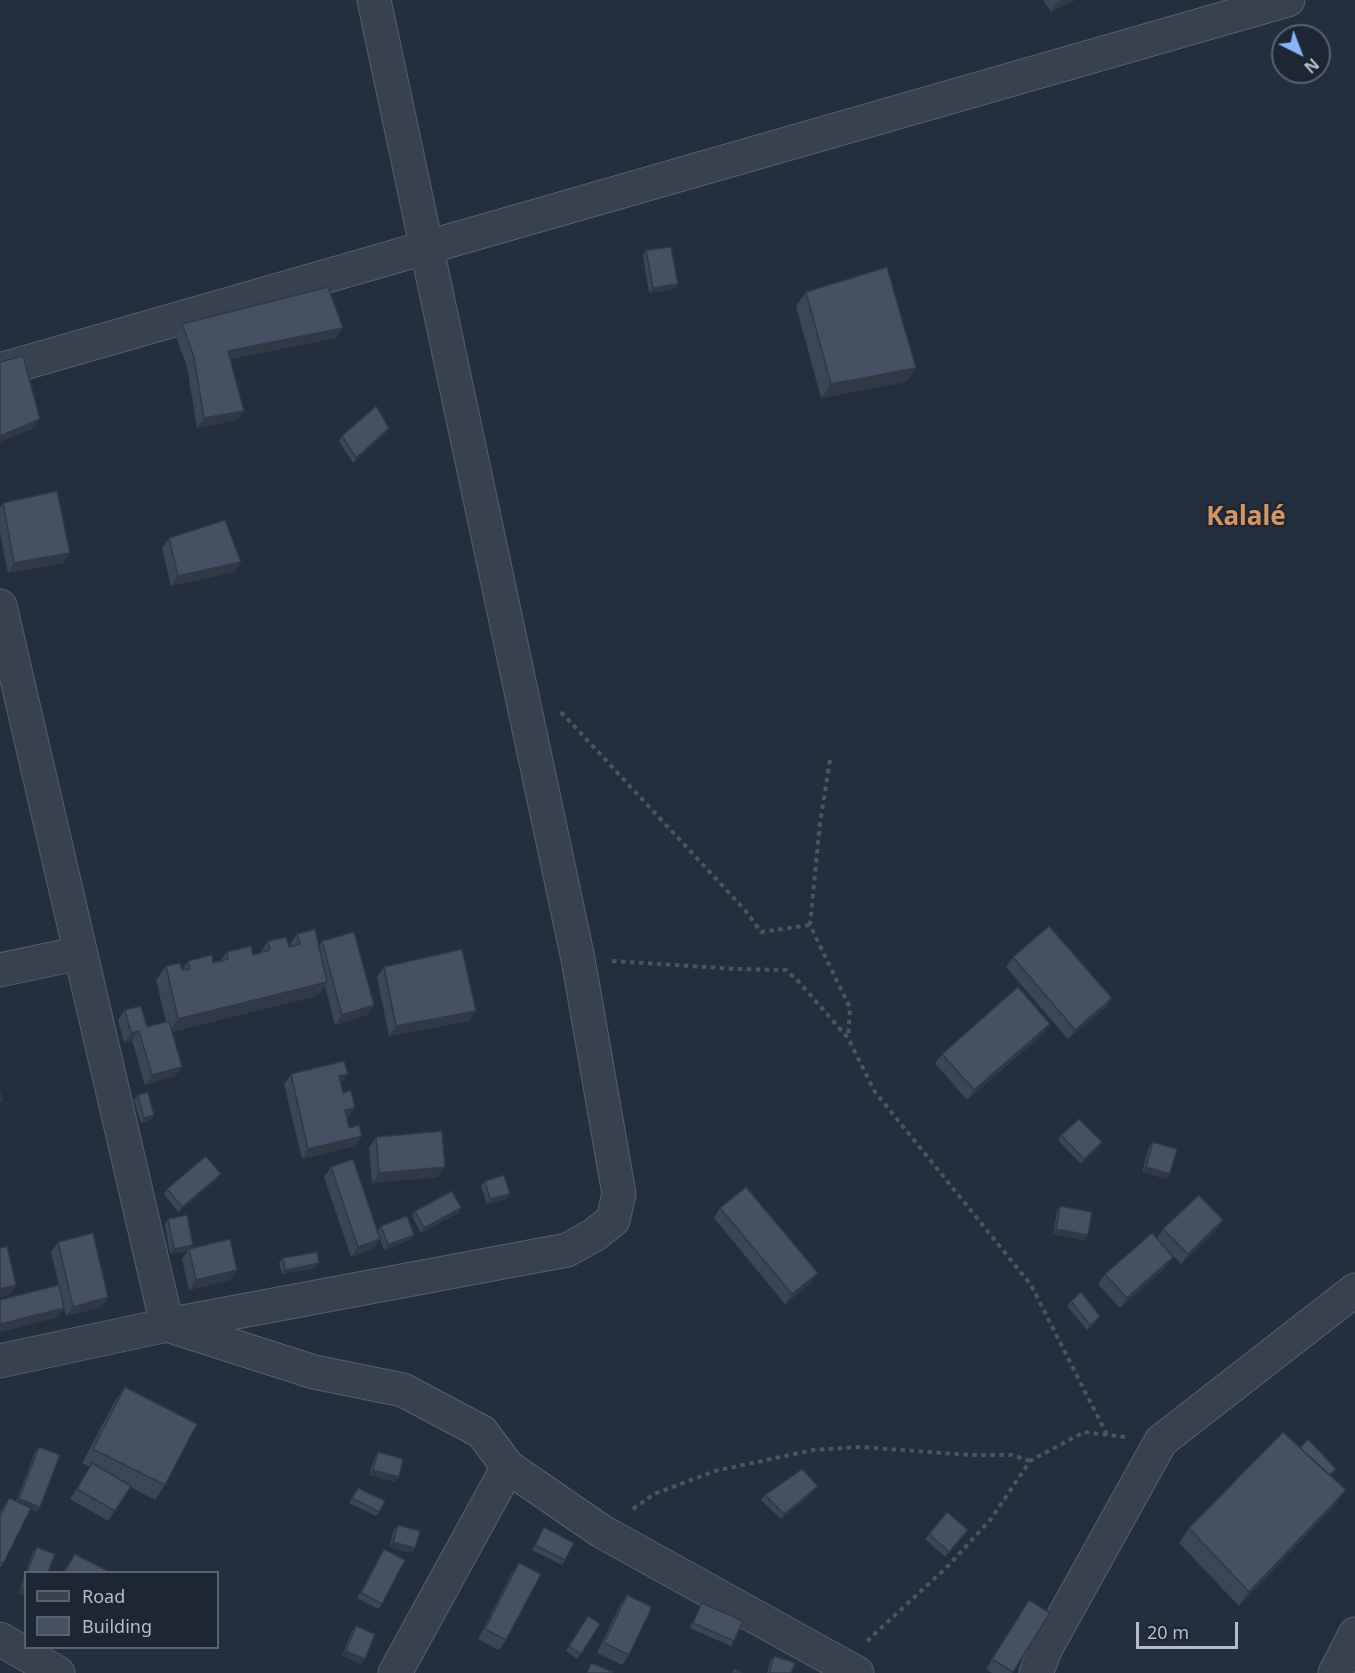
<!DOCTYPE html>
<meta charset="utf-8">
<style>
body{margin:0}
#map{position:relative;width:1355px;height:1673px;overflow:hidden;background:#242f3e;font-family:"Noto Sans",sans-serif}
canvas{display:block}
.legend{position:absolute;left:24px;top:1571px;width:195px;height:78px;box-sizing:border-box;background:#1d2633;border:2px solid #59626f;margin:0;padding:8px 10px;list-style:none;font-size:18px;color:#b4bcc9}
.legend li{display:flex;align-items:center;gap:12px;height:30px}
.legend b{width:30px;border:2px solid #59626f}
.north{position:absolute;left:1271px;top:24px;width:60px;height:60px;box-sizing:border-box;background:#1d2633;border:2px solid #59626f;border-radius:50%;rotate:138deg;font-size:16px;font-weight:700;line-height:24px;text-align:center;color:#b4bcc9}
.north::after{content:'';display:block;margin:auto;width:21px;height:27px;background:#8ab4f8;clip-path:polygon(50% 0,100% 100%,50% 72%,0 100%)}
.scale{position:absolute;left:1136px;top:1622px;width:102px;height:27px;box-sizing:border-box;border:3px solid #b4bcc9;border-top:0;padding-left:8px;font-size:18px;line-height:21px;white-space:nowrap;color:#b4bcc9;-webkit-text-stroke:4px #1d2633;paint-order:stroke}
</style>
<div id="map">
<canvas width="1355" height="1673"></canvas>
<ul class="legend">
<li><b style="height:8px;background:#38414e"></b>Road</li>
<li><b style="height:16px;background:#455162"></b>Building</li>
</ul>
<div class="north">N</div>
<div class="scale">20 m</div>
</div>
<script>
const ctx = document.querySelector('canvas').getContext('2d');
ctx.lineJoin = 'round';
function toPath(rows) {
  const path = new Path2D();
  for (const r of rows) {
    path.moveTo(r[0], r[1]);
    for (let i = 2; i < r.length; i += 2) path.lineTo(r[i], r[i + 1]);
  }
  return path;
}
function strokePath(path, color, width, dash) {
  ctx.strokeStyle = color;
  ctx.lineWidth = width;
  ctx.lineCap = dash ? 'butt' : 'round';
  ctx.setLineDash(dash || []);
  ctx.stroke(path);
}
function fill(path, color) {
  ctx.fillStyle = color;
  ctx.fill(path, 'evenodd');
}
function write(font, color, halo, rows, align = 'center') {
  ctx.font = font + ' "Noto Sans",sans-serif';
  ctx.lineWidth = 4.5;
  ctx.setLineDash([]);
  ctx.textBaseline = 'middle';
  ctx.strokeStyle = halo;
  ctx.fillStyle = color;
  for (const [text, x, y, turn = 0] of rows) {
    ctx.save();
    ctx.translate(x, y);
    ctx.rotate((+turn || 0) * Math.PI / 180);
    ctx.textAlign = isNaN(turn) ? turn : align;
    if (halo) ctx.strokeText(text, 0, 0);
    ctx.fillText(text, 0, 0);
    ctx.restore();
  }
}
const minor = toPath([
 [0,370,1288,0],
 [0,606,167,1325,314,1372,403,1390,482,1432,508,1467,601,1531,857,1673],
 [0,970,80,953],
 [0,1361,167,1325,567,1250,594,1235,613,1220,619,1194,578,959,374,0],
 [0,1639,58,1673],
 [395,1673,508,1467],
 [1036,1673,1046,1648,1161,1441,1355,1290],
 [1335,1673,1355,1634]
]);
strokePath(minor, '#565f6c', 35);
strokePath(toPath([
 [561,712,745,910,761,932,810,925],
 [830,760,820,823,810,925,850,1008,848,1037],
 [612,961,737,969,786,970,798,981,848,1038,875,1092,1031,1285,1107,1435],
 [633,1509,654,1494,715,1471,813,1450,860,1447,970,1455,1012,1455,1030,1461],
 [867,1641,948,1566,991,1519,1030,1461,1084,1432,1125,1437]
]), '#44595c', 4, [4.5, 4.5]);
strokePath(minor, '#38414e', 33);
fill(toPath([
 [1043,0,1075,0,1051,12],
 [646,250,674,289,649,293,643,255],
 [806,292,916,368,906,382,821,398,796,306],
 [182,324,336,338,230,359,244,411,237,420,197,428,187,367,175,334],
 [389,428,386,433,353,463,339,441,342,436],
 [3,503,70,553,63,563,8,573,0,533,0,507],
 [169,538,234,572,171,586,162,548],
 [297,934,319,946,322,941,374,1005,367,1015,335,1025,325,986,317,996,172,1032,182,1067,175,1076,145,1085,132,1040,124,1043,118,1020,125,1010,147,1027,166,1022,156,980,166,966,182,970,188,961,213,963,220,961,227,952,253,955,260,953,268,941,289,946],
 [1013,957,1112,998,1105,1008,1068,1039,1006,967],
 [384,967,476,1011,469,1021,389,1036,377,977],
 [1050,1024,1043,1034,967,1100,935,1063,942,1054],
 [291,1074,341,1084,348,1118,347,1118,349,1128,355,1146,302,1159,284,1084],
 [138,1095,154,1115,150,1120,141,1123,134,1100],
 [1061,1135,1099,1147,1081,1164,1058,1140],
 [376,1137,438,1177,372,1183,369,1147],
 [1153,1142,1170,1174,1166,1179,1142,1172,1149,1147],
 [331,1167,380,1239,373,1249,351,1257,324,1177],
 [217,1179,178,1212,164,1194,167,1189],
 [485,1181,506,1199,487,1204,481,1186],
 [1060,1206,1088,1235,1084,1240,1053,1234,1057,1211],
 [461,1208,458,1213,421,1233,412,1216,415,1211],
 [720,1208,811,1283,785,1304,714,1218],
 [168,1219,190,1249,230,1280,189,1290,182,1259,188,1251,170,1254,165,1224],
 [1223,1220,1216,1230,1181,1264,1164,1246,1166,1267,1120,1308,1098,1284,1105,1274,1157,1238,1163,1229],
 [381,1226,410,1240,384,1250,377,1231],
 [58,1242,108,1297,101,1307,66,1316,64,1308,57,1317,0,1332,0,1300,59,1285,51,1252],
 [283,1258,315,1268,282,1274,279,1263],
 [1071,1301,1100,1316,1097,1321,1087,1330,1067,1306],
 [125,1387,165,1485,155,1500,130,1487,108,1521,70,1499,90,1467,82,1463,115,1401],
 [39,1447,37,1512,30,1509,3,1564,0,1568,0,1512,9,1498,16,1502,35,1452],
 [1300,1448,1336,1469,1330,1476,1336,1504,1239,1606,1179,1543,1189,1528],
 [378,1452,395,1482,369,1475,375,1457],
 [358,1488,379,1512,376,1516,349,1503],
 [814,1491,781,1519,761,1500,765,1495],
 [398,1525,415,1548,411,1553,389,1547,394,1530],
 [544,1527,565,1560,562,1565,532,1550],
 [929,1534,964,1535,945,1557,925,1539],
 [37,1547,48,1572,26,1572,26,1596,18,1593,33,1552],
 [384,1549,382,1604,378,1609,357,1598],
 [75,1554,107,1572,63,1572,68,1564],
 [519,1563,506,1640,499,1650,478,1639,512,1573],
 [627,1595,629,1655,622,1665,597,1653,620,1605],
 [1029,1600,1050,1613,1012,1673,992,1673,986,1669],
 [702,1603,734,1641,731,1646,690,1628,699,1608],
 [588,1616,600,1624,577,1659,566,1651],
 [356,1626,365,1659,361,1664,342,1656,352,1631],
 [774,1656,791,1673,767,1673,770,1661]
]), '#3b4654');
fill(toPath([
 [1062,0,1075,0,1051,12,1058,2],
 [678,284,674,289,649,293,653,288],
 [343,328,336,338,221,361,228,351],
 [916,368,906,382,821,398,831,384],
 [244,411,237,420,197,428,204,418],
 [40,419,34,428,0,442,0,436],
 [389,428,386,433,353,463,356,458],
 [70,553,63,563,8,573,14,563],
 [241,562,234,572,171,586,178,576],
 [327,982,317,996,168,1033,178,1019],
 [1112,998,1105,1008,1068,1039,1075,1030],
 [374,1005,367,1015,335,1025,342,1015],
 [476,1011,469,1021,389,1036,396,1026],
 [1050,1024,1043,1034,967,1100,974,1090],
 [139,1031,132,1040,124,1043,131,1033],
 [182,1067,175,1076,145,1085,152,1075],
 [348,1074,341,1084,339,1076],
 [355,1108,348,1118,338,1120,345,1110],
 [154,1115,150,1120,141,1123,144,1118],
 [362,1136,355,1146,302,1159,308,1149],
 [1102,1142,1099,1147,1081,1164,1084,1159],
 [445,1167,438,1177,372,1183,379,1173],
 [1146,1167,1170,1174,1166,1179,1142,1172],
 [221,1174,217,1179,178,1212,182,1207],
 [510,1194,506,1199,487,1204,490,1199],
 [461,1208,458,1213,421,1233,424,1228],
 [1223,1220,1216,1230,1181,1264,1188,1254],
 [1056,1229,1088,1235,1084,1240,1053,1234],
 [414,1235,410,1240,384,1250,388,1245],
 [380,1239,373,1249,351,1257,358,1247],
 [193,1245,189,1250,170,1254,174,1249],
 [1173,1257,1166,1267,1120,1308,1127,1298],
 [319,1263,315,1268,282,1274,285,1270],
 [237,1270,230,1280,189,1290,196,1280],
 [818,1273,811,1283,785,1304,792,1294],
 [16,1285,9,1295,0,1297,0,1289],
 [108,1297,101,1307,66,1316,73,1307],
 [64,1308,57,1317,0,1332,0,1324],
 [1100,1316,1097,1321,1087,1330,1090,1325],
 [373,1470,399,1477,395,1482,369,1475],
 [818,1486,814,1491,781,1519,784,1514],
 [1346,1490,1336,1504,1239,1606,1249,1592],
 [19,1499,40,1507,37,1512,15,1504],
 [393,1542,415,1548,411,1553,389,1547],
 [21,1588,26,1589,26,1596,18,1593],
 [346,1651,365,1659,361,1664,342,1656]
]), '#303945');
const building = toPath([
 [671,247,678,284,653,288,646,250,671,247],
 [887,267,916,368,831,384,806,292,887,267],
 [328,287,343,328,228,351,244,411,204,418,194,357,182,324,328,287],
 [23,356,40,419,0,436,0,362,23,356],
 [376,406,389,428,356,458,342,436,376,406],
 [57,491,70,553,14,563,3,503,57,491],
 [225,520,241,562,178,576,169,538,225,520],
 [1049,926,1112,998,1075,1030,1013,957,1049,926],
 [315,929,327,982,178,1019,166,966,180,963,182,970,190,969,188,961,212,955,213,963,228,959,227,952,251,946,253,955,270,950,268,941,286,937,289,947,300,944,297,934,315,929],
 [354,932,374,1005,342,1015,322,941,354,932],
 [462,949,476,1011,396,1026,384,967,462,949],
 [1018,987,1050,1024,974,1090,942,1054,1018,987],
 [141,1006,147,1027,169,1021,182,1067,152,1075,139,1031,131,1033,125,1010,141,1006],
 [344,1061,348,1074,339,1076,343,1093,351,1090,355,1108,345,1110,349,1128,359,1125,362,1136,308,1149,291,1074,344,1061],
 [0,1091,2,1101,0,1102,0,1091],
 [148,1092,154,1115,144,1118,138,1095,148,1092],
 [1079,1119,1102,1142,1084,1159,1061,1135,1079,1119],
 [442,1131,445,1167,379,1173,376,1137,442,1131],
 [1153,1142,1177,1149,1170,1174,1146,1167,1153,1142],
 [206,1156,221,1174,182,1207,167,1189,206,1156],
 [353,1159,380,1239,358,1247,331,1167,353,1159],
 [504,1175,510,1194,490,1199,485,1181,504,1175],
 [746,1187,818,1273,792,1294,720,1208,746,1187],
 [452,1191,461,1208,424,1228,415,1211,452,1191],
 [1199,1195,1223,1220,1188,1254,1163,1229,1199,1195],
 [1060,1206,1092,1212,1088,1235,1056,1229,1060,1206],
 [187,1215,193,1245,174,1249,168,1219,187,1215],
 [407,1216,414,1235,388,1245,381,1226,407,1216],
 [93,1233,108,1297,73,1307,58,1242,93,1233],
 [1152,1233,1173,1257,1127,1298,1105,1274,1152,1233],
 [230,1239,237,1270,196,1280,189,1249,230,1239],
 [7,1246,16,1285,0,1289,0,1248,7,1246],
 [317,1252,319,1263,285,1270,283,1258,317,1252],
 [59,1285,64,1308,0,1324,0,1300,59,1285],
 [1081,1292,1100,1316,1090,1325,1071,1301,1081,1292],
 [125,1387,197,1424,165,1485,93,1449,125,1387],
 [1283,1432,1346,1490,1249,1592,1189,1528,1283,1432],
 [1308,1439,1336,1469,1329,1475,1300,1448,1308,1439],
 [39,1447,60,1455,40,1507,19,1499,39,1447],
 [378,1452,403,1459,399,1477,373,1470,378,1452],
 [92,1463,131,1486,115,1511,77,1489,92,1463],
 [802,1469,818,1486,784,1514,765,1495,802,1469],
 [358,1488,385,1501,379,1512,352,1498,358,1488],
 [9,1498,31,1508,3,1564,0,1562,0,1516,9,1498],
 [947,1512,968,1530,949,1552,929,1534,947,1512],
 [398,1525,420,1531,415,1548,393,1542,398,1525],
 [544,1527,574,1543,565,1560,535,1545,544,1527],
 [37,1547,55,1554,48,1572,27,1572,37,1547],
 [384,1549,405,1560,382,1604,361,1593,384,1549],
 [75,1554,108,1571,107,1572,65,1572,75,1554],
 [519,1563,541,1574,506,1640,485,1629,519,1563],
 [26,1576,26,1589,21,1588,26,1576],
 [627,1595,652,1607,629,1655,604,1643,627,1595],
 [1029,1600,1050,1613,1013,1672,992,1659,1029,1600],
 [702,1603,743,1621,734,1641,693,1623,702,1603],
 [588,1616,600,1624,581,1654,569,1646,588,1616],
 [356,1626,375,1634,365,1659,346,1651,356,1626],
 [774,1656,795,1663,791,1673,769,1673,774,1656],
 [591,1663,613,1672,612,1673,587,1673,591,1663],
 [734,1669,741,1673,732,1673,734,1669]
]);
fill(building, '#455162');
strokePath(building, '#303945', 1.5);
write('bold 26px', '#d59563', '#1d2633', [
 ["Kalalé",1246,518]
]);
</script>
